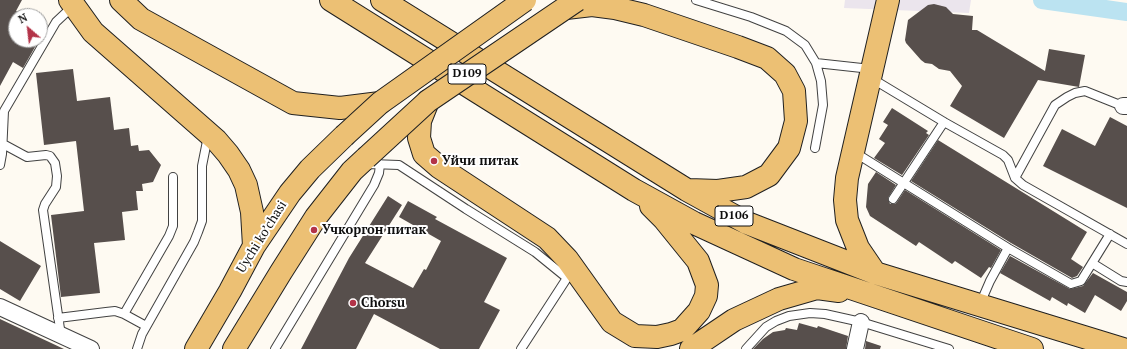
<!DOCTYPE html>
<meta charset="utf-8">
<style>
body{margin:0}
#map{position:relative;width:1127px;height:349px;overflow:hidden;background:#fefaf2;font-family:"PT Serif",serif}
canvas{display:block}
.north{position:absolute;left:8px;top:8px;width:40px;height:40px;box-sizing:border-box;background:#fff;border:1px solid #9f9f9f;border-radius:50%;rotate:332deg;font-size:11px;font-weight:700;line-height:16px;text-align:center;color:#0f0f0f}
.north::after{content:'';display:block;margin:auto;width:14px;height:18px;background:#b33348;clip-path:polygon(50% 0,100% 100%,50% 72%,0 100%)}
</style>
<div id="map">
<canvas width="1127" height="349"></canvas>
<div class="north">N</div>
</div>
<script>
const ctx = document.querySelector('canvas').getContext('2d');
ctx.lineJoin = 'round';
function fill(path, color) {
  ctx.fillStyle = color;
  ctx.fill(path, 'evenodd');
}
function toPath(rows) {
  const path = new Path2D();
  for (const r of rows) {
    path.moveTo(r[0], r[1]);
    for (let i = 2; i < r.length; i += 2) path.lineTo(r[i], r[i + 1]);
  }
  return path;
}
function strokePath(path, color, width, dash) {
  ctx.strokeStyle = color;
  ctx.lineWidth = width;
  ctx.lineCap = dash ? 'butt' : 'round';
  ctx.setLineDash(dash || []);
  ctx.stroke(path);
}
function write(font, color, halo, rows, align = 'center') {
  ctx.font = font + ' "PT Serif",serif';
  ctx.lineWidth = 4;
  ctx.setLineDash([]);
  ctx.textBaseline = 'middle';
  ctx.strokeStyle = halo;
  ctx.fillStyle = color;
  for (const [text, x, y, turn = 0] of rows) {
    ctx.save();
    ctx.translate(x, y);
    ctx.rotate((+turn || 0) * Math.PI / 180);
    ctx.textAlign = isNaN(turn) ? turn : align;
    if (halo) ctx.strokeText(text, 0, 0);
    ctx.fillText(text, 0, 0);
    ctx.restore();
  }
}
fill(toPath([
 [845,0,971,0,969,13,844,8]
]), '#ebe5ed');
strokePath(toPath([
 [1042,0,1127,12]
]), '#bbe3f1', 18);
fill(toPath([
 [0,0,22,0,16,11,25,16,16,16,16,40,39,40,23,68,13,62,0,86],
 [934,4,946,7,953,14,973,16,972,30,977,30,1045,71,1049,49,1085,55,1079,87,1038,80,1004,138,950,106,962,86,950,71,939,69,932,64,925,63,921,60,906,43,905,40,908,20,928,5],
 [73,69,77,101,110,97,114,130,129,128,131,146,138,145,139,151,149,150,161,165,153,182,142,184,143,191,136,191,138,210,122,212,125,240,94,243,100,293,61,297,51,215,84,211,76,141,44,145,36,73],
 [892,108,928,131,926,133,929,135,902,175,874,158,885,143,879,139,888,125,883,122],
 [1110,117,1127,126,1127,208,1043,166,1062,129,1095,146],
 [938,140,1087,232,1071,259,1083,267,1077,276,1072,278,1011,243,911,181],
 [876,172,896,185,888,198,890,204,895,204,897,202,905,190,1001,250,991,268,989,267,981,278,955,261,952,264,919,242,916,246,870,216,866,207,868,184],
 [388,196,402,205,365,263,413,288,424,269,426,270,441,241,399,217,408,201,437,217,435,219,507,258,484,302,500,310,479,349,440,349,374,314,356,349,301,349,349,258],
 [0,241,41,266,20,301,0,289],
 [1010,256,1070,289,1083,286,1093,273,1127,292,1127,301,1121,311,1095,295,1085,313,1068,303,1067,306,1052,297,1050,301,1000,273],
 [0,319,64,349,0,349],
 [799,323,817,328,818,326,848,336,846,349,753,349,763,339,773,332,785,330,786,328,797,330],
 [866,341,881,346,880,349,865,349]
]), '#574f4c');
const lane = toPath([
 [696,0,751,17,786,31,805,45,816,63,821,81,823,105,815,148],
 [816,63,871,69],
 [871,78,944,122,1003,155,1008,160,1015,178,1023,185,1127,244],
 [3,144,27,157,46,155,50,156,55,163,57,176,56,187,45,204,43,210,61,336],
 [854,152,1008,248,1071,284,1081,281,1110,234],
 [0,165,2,154,4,111,56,22,73,6],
 [366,166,371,164,399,165,466,209,535,252,567,278],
 [1015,178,1055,105,1067,97,1075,93,1085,91,1125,107],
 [893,199,944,122],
 [1092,263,1121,281,1127,282],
 [980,304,990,281,1008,248],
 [58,318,106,312,115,311,124,314],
 [146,326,124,314,169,236,173,226,173,177],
 [137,349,142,334,194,242,198,232,202,221,202,166,208,136],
 [275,349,374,185,379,173,380,164],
 [521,349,567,278,567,273],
 [746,349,766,327,776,321,789,316,810,313,825,314,861,322,949,349]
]);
const street = toPath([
 [1123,106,1127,106],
 [0,307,91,349],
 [855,349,861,322]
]);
const primary = toPath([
 [70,0,93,32,216,140,228,154,239,170,246,185,252,212,254,246],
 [121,0,141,19,293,103,340,108,380,103],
 [331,0,634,190,694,223,794,269,1032,349],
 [382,0,687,190,747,223,875,273,1123,349],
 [566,8,592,5,615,8,644,15,738,47,767,58,785,74,794,91,796,121,789,148,769,175,746,187,718,191,689,190],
 [428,101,420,121,419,138,424,154,439,167,547,238,567,259,612,322,635,336,657,337,671,334,682,330,699,311,706,296,707,285,698,261,664,219,651,206],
 [875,273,858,248,847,220,845,200,847,178,888,0],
 [196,349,230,291,254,246,290,193,310,169,344,136],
 [234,349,281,272,316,217,352,171,366,158],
 [691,349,734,320,779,299,817,288,839,291]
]);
strokePath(lane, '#424242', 10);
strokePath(street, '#424242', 18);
strokePath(primary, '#202020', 24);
strokePath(lane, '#fff', 8);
strokePath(street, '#fff', 16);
strokePath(primary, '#ecc074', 22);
const primaryBridge = toPath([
 [344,136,380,103,525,0],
 [366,158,428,101,577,0]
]);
strokePath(primaryBridge, '#202020', 24, []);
strokePath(primaryBridge, '#ecc074', 22);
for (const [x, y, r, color] of [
 [434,161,4,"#b33348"],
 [314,230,4,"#b33348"],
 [353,303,4,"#b33348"]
]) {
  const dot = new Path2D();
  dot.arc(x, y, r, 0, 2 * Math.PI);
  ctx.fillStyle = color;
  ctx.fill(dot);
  strokePath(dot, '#fff', 1.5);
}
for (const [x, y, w] of [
 [467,74,38],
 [734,216,38]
]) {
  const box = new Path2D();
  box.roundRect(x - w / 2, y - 10, w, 20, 3);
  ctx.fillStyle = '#fff';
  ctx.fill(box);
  strokePath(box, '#0f0f0f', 1);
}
write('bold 12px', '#0f0f0f', null, [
 ["D109",467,74],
 ["D106",734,216]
]);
write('bold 13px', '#0f0f0f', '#fff', [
 ["Уйчи питак",442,161],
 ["Учкоргон питак",322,230],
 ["Chorsu",361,303]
], 'left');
write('13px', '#0f0f0f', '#fff', [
 ["Uychi ko’chasi",262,237,-58]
]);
</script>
